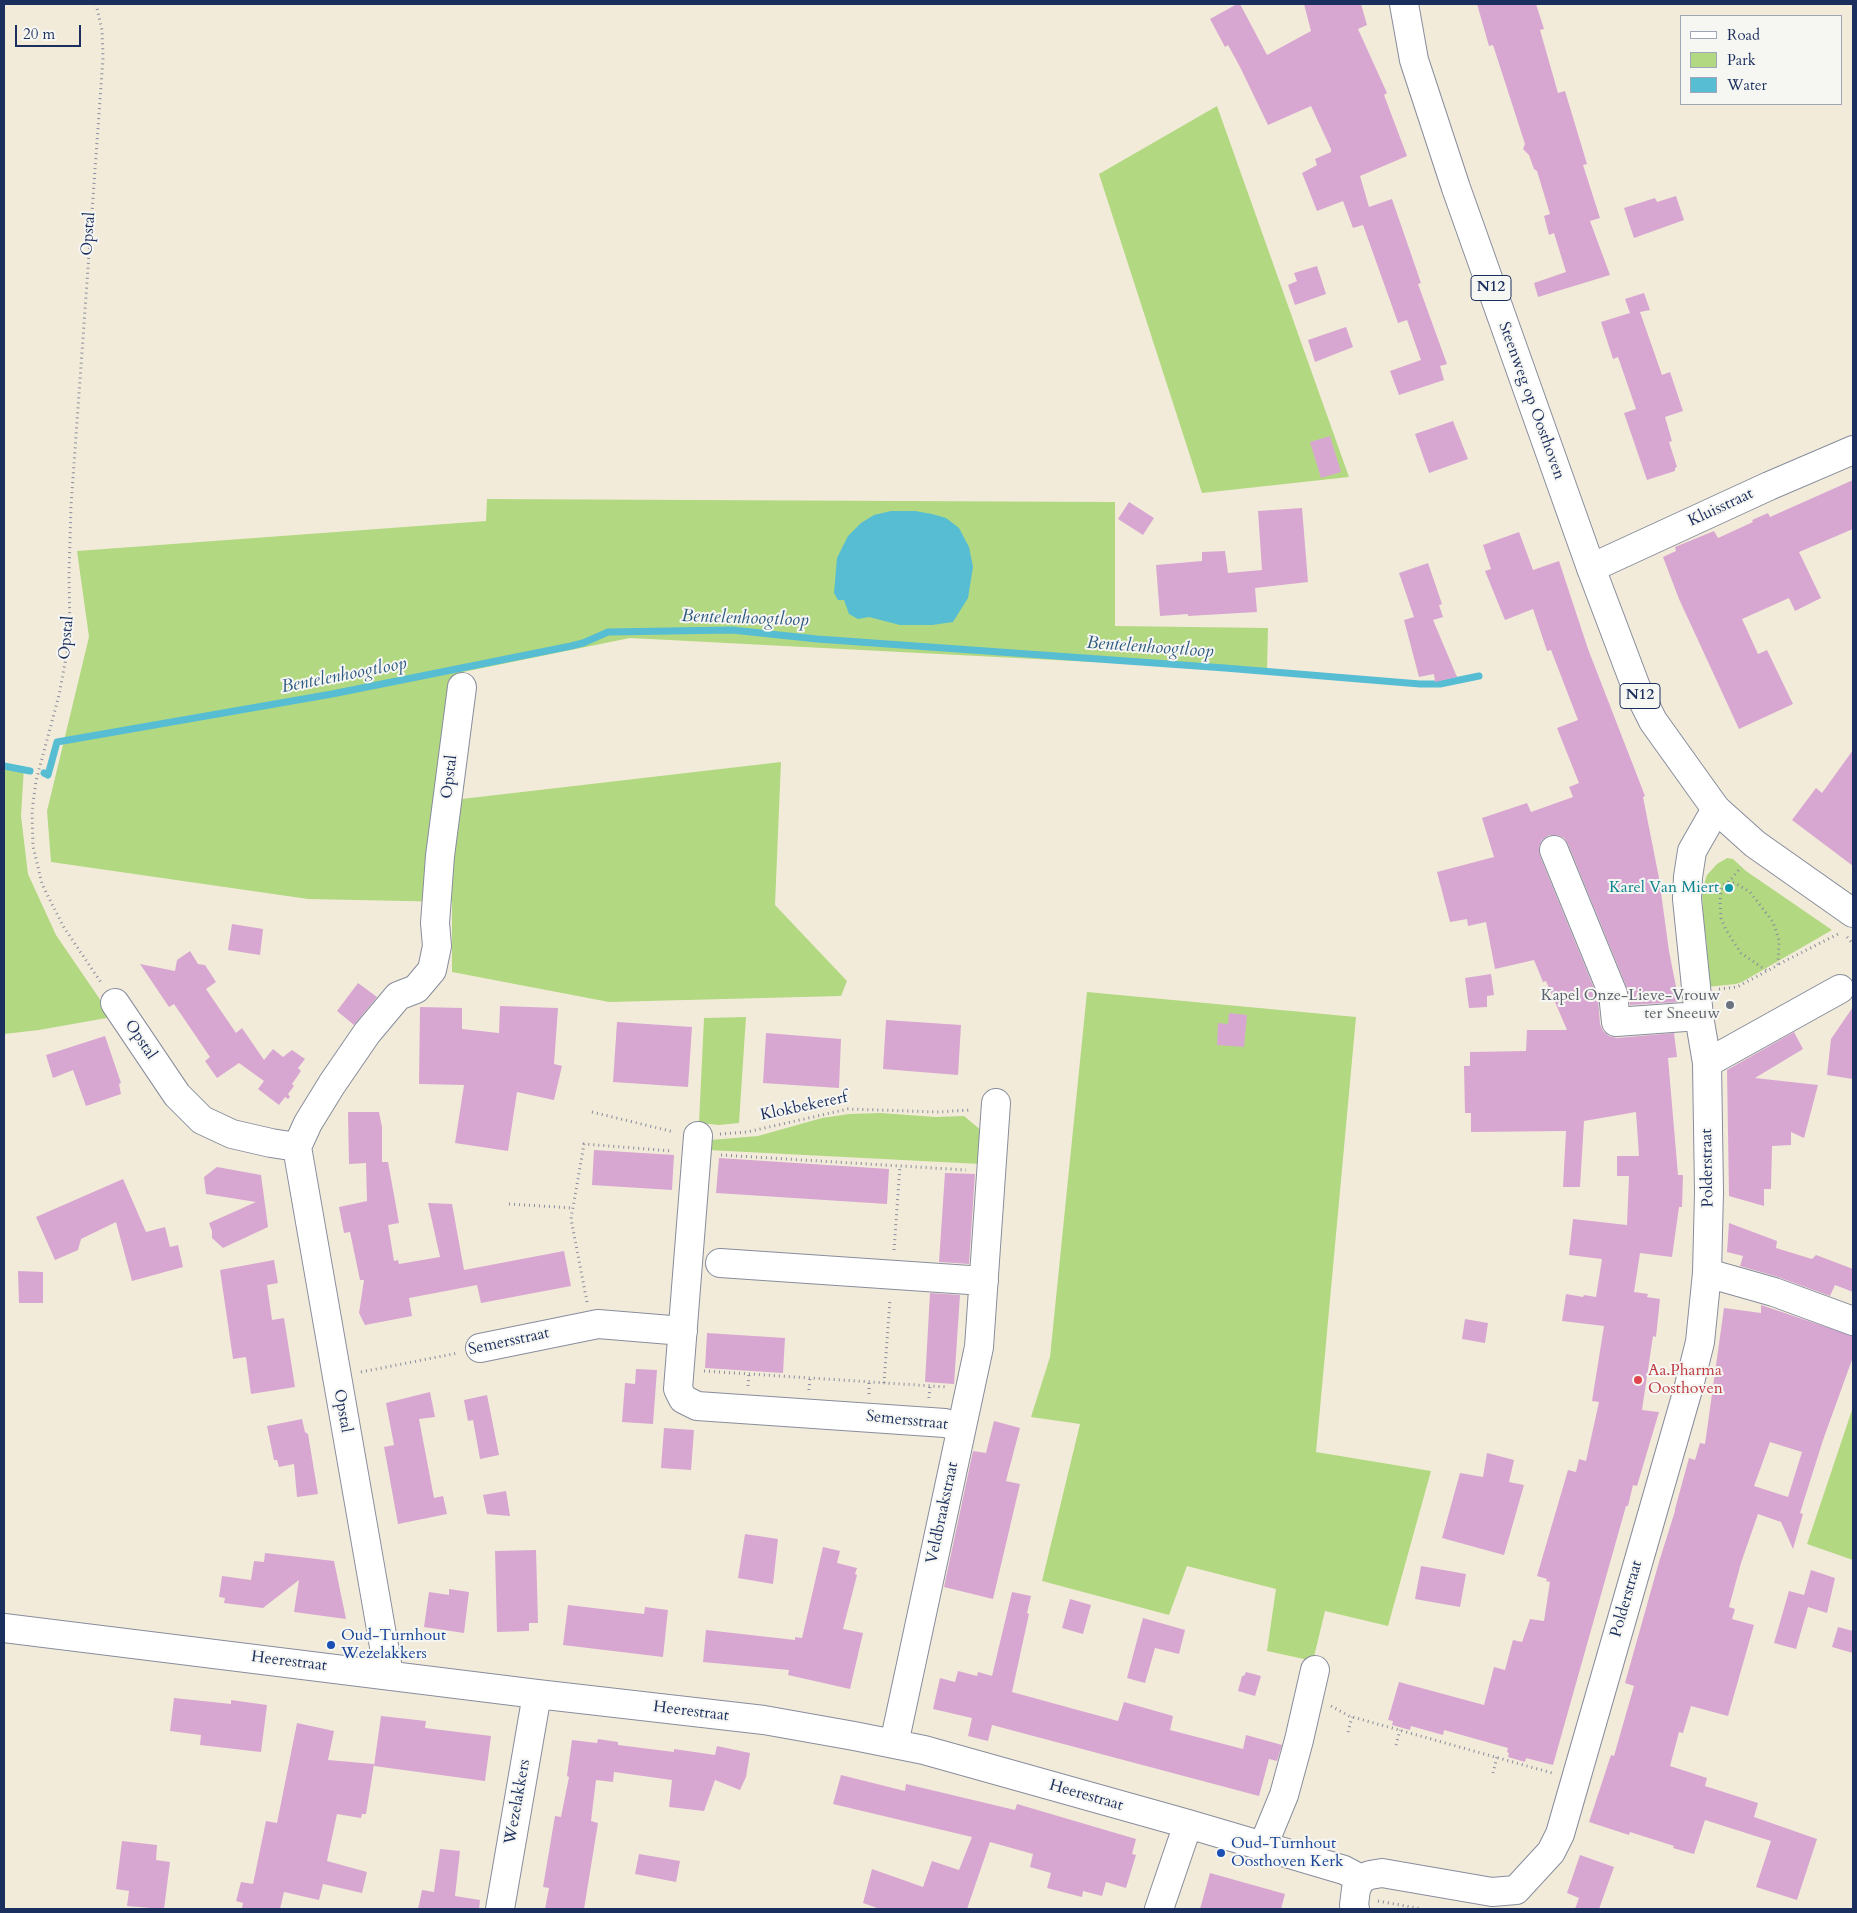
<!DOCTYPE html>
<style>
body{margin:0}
#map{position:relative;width:1857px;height:1913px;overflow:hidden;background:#f3ebda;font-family:Cardo,serif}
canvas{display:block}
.frame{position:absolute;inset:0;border:5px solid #1b2f5e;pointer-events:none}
.legend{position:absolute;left:1680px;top:15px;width:162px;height:90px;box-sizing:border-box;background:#f6f6f2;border:1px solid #9ea6b7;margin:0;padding:6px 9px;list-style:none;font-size:15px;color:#1b2f5e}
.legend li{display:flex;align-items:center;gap:10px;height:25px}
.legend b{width:25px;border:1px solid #9ea6b7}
.scale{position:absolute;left:15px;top:25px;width:66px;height:22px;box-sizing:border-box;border:2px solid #1b2f5e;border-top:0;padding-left:6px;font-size:15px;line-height:18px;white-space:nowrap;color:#1b2f5e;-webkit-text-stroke:4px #f6f6f2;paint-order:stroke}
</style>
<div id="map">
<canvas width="1857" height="1913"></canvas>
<div class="frame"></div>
<ul class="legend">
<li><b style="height:6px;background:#fff"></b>Road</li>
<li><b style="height:14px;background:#b3d882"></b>Park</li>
<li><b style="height:14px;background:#56bdd3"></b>Water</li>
</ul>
<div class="scale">20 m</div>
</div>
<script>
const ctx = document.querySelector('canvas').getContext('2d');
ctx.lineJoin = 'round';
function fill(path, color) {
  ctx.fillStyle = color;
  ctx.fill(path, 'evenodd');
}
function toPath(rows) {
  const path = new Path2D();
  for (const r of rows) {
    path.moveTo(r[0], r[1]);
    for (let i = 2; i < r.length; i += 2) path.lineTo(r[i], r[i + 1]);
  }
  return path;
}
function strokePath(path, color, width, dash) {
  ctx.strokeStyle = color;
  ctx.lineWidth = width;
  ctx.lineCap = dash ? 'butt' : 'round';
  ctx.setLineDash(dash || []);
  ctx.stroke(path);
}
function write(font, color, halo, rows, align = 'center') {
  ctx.font = font + ' Cardo,serif';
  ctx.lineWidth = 4;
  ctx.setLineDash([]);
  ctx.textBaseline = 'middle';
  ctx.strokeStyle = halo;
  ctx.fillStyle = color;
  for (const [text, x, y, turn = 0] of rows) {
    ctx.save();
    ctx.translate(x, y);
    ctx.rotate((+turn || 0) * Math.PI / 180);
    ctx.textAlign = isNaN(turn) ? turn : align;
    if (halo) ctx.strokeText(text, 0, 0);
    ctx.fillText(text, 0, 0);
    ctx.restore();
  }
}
fill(toPath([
 [1217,106,1349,477,1202,493,1099,174],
 [487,499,1115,502,1115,626,1268,628,1267,671,630,638,463,672,453,800,781,762,775,905,847,981,841,996,609,1002,452,972,452,902,308,899,51,862,47,811,89,637,77,551,486,521],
 [4,765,24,767,21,816,28,874,56,935,112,1017,39,1030,4,1034],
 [1727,858,1733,859,1746,871,1832,930,1742,982,1736,984,1707,987,1707,946,1703,917,1702,890,1707,875,1717,864],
 [1087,992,1356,1017,1316,1452,1431,1471,1388,1626,1325,1611,1313,1661,1267,1651,1276,1589,1187,1566,1169,1615,1042,1581,1080,1424,1031,1417,1050,1357],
 [746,1017,739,1123,719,1125,699,1123,704,1018],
 [881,1113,936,1117,964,1116,982,1131,980,1164,708,1150,710,1140,758,1136,822,1118,849,1114],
 [1853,1407,1853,1560,1807,1544]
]), '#b3d882');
fill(toPath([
 [891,511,915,511,932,514,946,518,959,528,969,547,973,567,968,598,953,622,932,625,900,625,869,617,858,619,849,614,844,600,838,600,834,593,837,558,848,536,861,523,874,515]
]), '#56bdd3');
strokePath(toPath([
 [4,766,30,771],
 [44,773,48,775,57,742,332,694,571,646,583,643,608,632,732,630,817,639,1225,668,1420,684,1440,684,1479,676]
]), '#56bdd3', 7);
fill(toPath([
 [1237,4,1240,4,1267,55,1311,31,1304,4,1361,4,1367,25,1358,29,1387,93,1384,95,1407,156,1360,176,1369,207,1392,199,1421,283,1418,284,1447,364,1440,366,1444,380,1399,395,1390,371,1421,360,1407,320,1398,323,1363,225,1353,228,1343,201,1317,211,1302,173,1317,165,1315,159,1331,152,1331,149,1311,106,1268,125,1240,67,1228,45,1225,47,1210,19],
 [1477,4,1536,4,1544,29,1540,30,1558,93,1565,91,1587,164,1583,165,1600,218,1590,221,1610,275,1538,297,1534,283,1566,272,1554,233,1549,235,1544,216,1550,214,1537,171,1534,169,1529,155,1523,149,1525,144,1493,45,1489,46],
 [1676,196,1684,220,1634,238,1624,208,1655,198,1657,202],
 [1317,266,1326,294,1295,305,1288,285,1297,281,1294,273],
 [1644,293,1650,310,1640,312,1662,375,1670,372,1683,411,1665,417,1672,441,1669,442,1677,467,1675,468,1675,471,1647,480,1624,413,1636,409,1618,357,1613,359,1601,322,1630,313,1625,299],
 [1346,327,1353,347,1315,362,1308,340],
 [1453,421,1468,459,1429,473,1415,434],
 [1330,436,1341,472,1321,478,1310,442],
 [1853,480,1853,529,1799,552,1821,598,1795,611,1789,598,1742,619,1758,654,1767,650,1793,704,1739,729,1679,599,1663,557,1676,551,1675,547,1714,531,1718,538,1753,522,1752,520,1768,513,1770,517],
 [1129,502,1154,518,1143,535,1118,519],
 [1302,508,1308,582,1255,588,1257,612,1188,616,1188,614,1160,616,1156,565,1202,561,1202,552,1225,551,1228,573,1262,570,1258,511],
 [1519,532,1533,570,1559,561,1588,649,1645,796,1643,797,1659,878,1669,951,1679,1002,1630,1005,1627,988,1568,844,1564,838,1557,835,1549,835,1542,840,1539,847,1540,856,1598,998,1600,1024,1603,1031,1609,1036,1617,1038,1674,1033,1677,1057,1668,1058,1678,1175,1683,1175,1682,1207,1679,1207,1672,1257,1640,1253,1634,1292,1648,1294,1647,1297,1660,1299,1656,1337,1653,1336,1642,1410,1659,1412,1637,1486,1633,1485,1628,1506,1626,1506,1553,1765,1526,1758,1525,1762,1508,1757,1509,1753,1507,1752,1508,1748,1444,1730,1443,1735,1411,1726,1410,1730,1392,1725,1393,1721,1388,1720,1399,1682,1484,1705,1494,1667,1505,1670,1513,1640,1522,1642,1530,1619,1544,1621,1550,1582,1546,1581,1547,1579,1537,1576,1568,1470,1576,1472,1579,1459,1586,1461,1599,1402,1592,1401,1604,1326,1562,1321,1566,1294,1583,1297,1584,1295,1596,1297,1602,1259,1569,1255,1573,1219,1627,1225,1629,1176,1617,1176,1617,1156,1639,1156,1636,1112,1584,1121,1580,1187,1563,1187,1566,1131,1471,1132,1471,1113,1465,1113,1464,1066,1470,1066,1470,1052,1526,1051,1527,1030,1567,1030,1546,981,1543,982,1534,960,1495,969,1486,922,1468,926,1467,919,1450,922,1437,872,1494,857,1482,818,1527,803,1531,812,1573,797,1569,787,1579,783,1557,728,1578,720,1551,650,1547,651,1533,609,1505,620,1485,571,1491,569,1483,545],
 [1428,563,1442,604,1439,605,1443,617,1433,620,1457,677,1435,682,1434,674,1419,677,1404,620,1414,617,1399,573],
 [1853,750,1853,866,1792,820,1816,788,1822,793],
 [232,924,263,929,260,955,228,950],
 [190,951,198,964,205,965,216,982,206,989,236,1033,242,1028,264,1060,273,1049,283,1057,292,1050,305,1059,298,1068,301,1071,292,1084,294,1086,288,1094,290,1097,288,1099,285,1097,279,1105,258,1089,264,1081,239,1063,217,1078,205,1061,210,1057,174,1004,169,1007,140,964,175,971,177,960],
 [1491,974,1494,995,1487,996,1487,1007,1469,1008,1465,978],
 [358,983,377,997,354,1025,337,1011],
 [500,1006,558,1008,554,1064,562,1066,554,1100,517,1092,508,1151,455,1143,464,1085,419,1084,420,1007,462,1008,462,1029,499,1033],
 [1853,1007,1853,1079,1827,1075,1831,1039],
 [1229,1013,1247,1015,1244,1047,1217,1045,1218,1023,1228,1024],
 [886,1020,961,1025,958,1075,883,1069],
 [617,1022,692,1027,688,1087,613,1082],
 [1794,1032,1803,1049,1755,1078,1818,1085,1804,1138,1791,1132,1791,1145,1772,1146,1771,1189,1764,1189,1764,1206,1729,1196,1727,1070],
 [766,1033,841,1039,839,1088,763,1083],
 [105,1036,121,1083,119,1084,121,1094,86,1106,73,1070,53,1078,46,1055],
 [348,1112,379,1112,382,1127,382,1162,388,1162,399,1223,388,1225,394,1261,398,1260,399,1264,440,1257,428,1203,452,1204,464,1270,564,1251,571,1286,481,1303,477,1285,409,1298,412,1316,365,1325,359,1313,364,1280,360,1280,350,1232,344,1233,339,1207,367,1201,366,1163,349,1164],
 [594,1150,674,1155,672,1190,592,1185],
 [719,1158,889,1169,887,1204,716,1193],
 [217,1167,261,1175,268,1227,223,1248,212,1238,212,1231,209,1223,256,1202,206,1194,204,1177],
 [945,1173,975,1174,969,1264,939,1262],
 [123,1179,146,1232,165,1227,170,1247,178,1245,183,1267,132,1281,116,1222,81,1239,78,1250,55,1260,36,1217],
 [1729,1223,1777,1241,1776,1248,1812,1259,1816,1255,1853,1269,1853,1292,1835,1285,1830,1296,1778,1277,1740,1266,1743,1256,1727,1252],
 [274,1260,278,1283,267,1285,272,1320,284,1318,295,1387,251,1394,246,1357,233,1359,220,1270],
 [18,1271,43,1272,43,1303,19,1303],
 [930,1293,960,1295,954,1384,925,1382],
 [1761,1305,1853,1336,1853,1357,1823,1440,1800,1513,1803,1514,1793,1549,1781,1522,1758,1514,1741,1563,1729,1607,1735,1609,1732,1619,1754,1625,1728,1716,1691,1706,1683,1733,1679,1732,1670,1766,1707,1778,1705,1786,1758,1803,1754,1817,1817,1839,1797,1900,1756,1887,1771,1841,1705,1820,1694,1854,1673,1848,1674,1846,1630,1832,1629,1835,1589,1822,1611,1755,1614,1756,1634,1686,1625,1683,1659,1562,1675,1511,1675,1509,1689,1458,1695,1460,1700,1443,1705,1444,1724,1308,1761,1313],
 [1770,1442,1802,1452,1788,1497,1754,1486],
 [1465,1319,1488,1323,1485,1343,1462,1339],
 [707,1333,785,1338,783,1373,705,1368],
 [636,1369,657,1370,653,1424,622,1422,625,1383,635,1384],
 [430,1392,435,1417,419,1419,434,1498,443,1496,447,1514,398,1524,384,1447,394,1445,386,1403],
 [487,1395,499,1455,480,1459,473,1420,468,1421,464,1400],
 [302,1419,305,1432,308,1434,318,1494,297,1497,294,1464,279,1467,277,1460,274,1460,267,1426],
 [994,1421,1020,1428,1006,1481,1020,1484,993,1599,944,1587,973,1451,986,1453],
 [664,1428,694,1430,691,1470,661,1468],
 [1487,1453,1514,1460,1509,1482,1524,1485,1504,1555,1442,1538,1460,1473,1483,1477],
 [506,1491,510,1516,487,1514,483,1495],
 [745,1534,778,1539,773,1584,738,1578],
 [823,1547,840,1551,837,1563,857,1568,855,1574,857,1575,843,1629,863,1633,850,1689,788,1675,789,1670,703,1662,706,1630,795,1640,795,1637,802,1638],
 [536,1550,538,1623,529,1623,529,1631,497,1632,495,1551],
 [265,1553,334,1561,346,1619,294,1612,299,1580,263,1608,224,1603,225,1598,219,1597,222,1576,251,1580,254,1561,264,1562],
 [1421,1566,1466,1574,1460,1607,1415,1599],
 [1811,1570,1835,1578,1827,1613,1808,1607,1796,1649,1774,1643,1789,1591,1804,1595],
 [449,1589,469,1592,464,1633,424,1627,429,1592,449,1595],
 [1012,1592,1031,1596,1027,1613,1029,1614,1012,1692,1118,1721,1124,1702,1173,1716,1170,1730,1243,1749,1246,1735,1282,1745,1277,1761,1269,1759,1259,1796,992,1725,988,1741,968,1736,972,1718,933,1709,940,1678,955,1682,958,1671,977,1676,978,1672,992,1676],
 [1070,1599,1091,1605,1083,1634,1062,1628],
 [568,1605,644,1614,645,1607,668,1610,663,1657,563,1645],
 [1143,1618,1185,1630,1179,1654,1155,1648,1145,1683,1127,1678],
 [1838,1627,1853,1631,1853,1653,1832,1647],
 [1246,1672,1261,1676,1255,1696,1238,1691,1242,1676,1244,1676],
 [174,1698,231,1704,231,1700,267,1705,261,1752,200,1745,201,1735,170,1731],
 [381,1716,426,1721,425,1728,491,1736,485,1781,374,1766],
 [297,1723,334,1731,328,1760,374,1764,366,1814,362,1814,361,1818,337,1814,327,1861,367,1872,362,1893,323,1884,319,1900,284,1892,280,1909,242,1909,243,1903,236,1901,241,1882,253,1884,266,1821,277,1823],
 [598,1739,618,1742,618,1745,674,1752,674,1749,715,1755,717,1746,750,1753,746,1777,740,1790,715,1780,704,1811,669,1807,672,1780,614,1772,613,1782,596,1780,591,1821,598,1823,584,1909,545,1909,549,1888,543,1887,555,1816,561,1817,569,1777,567,1776,572,1740,597,1743],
 [841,1775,905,1791,906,1784,1015,1810,1017,1804,1136,1839,1132,1854,1136,1855,1126,1888,1106,1882,1102,1896,1083,1891,1082,1897,1047,1888,1051,1873,1030,1867,1033,1854,990,1842,967,1909,880,1909,863,1903,872,1869,923,1887,932,1861,959,1870,972,1837,833,1804],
 [122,1841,157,1845,156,1860,170,1862,164,1909,127,1906,129,1891,116,1889],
 [440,1849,460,1851,455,1896,480,1900,479,1909,418,1909,422,1890,434,1892],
 [639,1854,680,1861,676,1882,635,1874],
 [1580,1855,1614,1867,1599,1909,1575,1909,1579,1898,1567,1893],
 [1210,1873,1285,1894,1281,1909,1200,1909]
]), '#d7a7d1');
const minor = toPath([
 [1591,568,1769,486,1853,450],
 [1554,850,1613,994,1616,1022,1699,1016],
 [115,1003,177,1095,202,1120,232,1134,271,1143,297,1147,389,1675],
 [1707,1063,1840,989],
 [698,1136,678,1389,683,1399,697,1406,945,1423,961,1428],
 [297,1147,308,1123,332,1084,367,1033,398,996,416,989,432,970,437,946,435,923,440,856,462,687],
 [720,1263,984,1281],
 [1707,1273,1774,1292,1853,1321],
 [480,1348,598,1324,683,1331],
 [4,1628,537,1694,764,1720,854,1736,924,1750,1188,1824,1344,1870,1361,1879],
 [894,1744,979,1347,996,1103],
 [1263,1846,1284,1795,1299,1740,1315,1670],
 [1516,1890,1551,1852,1560,1834,1689,1386,1700,1342,1707,1273,1709,1192,1707,1063,1699,1016,1687,899,1688,877,1692,851,1716,809],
 [500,1909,537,1694],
 [1159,1909,1188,1824],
 [1355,1909,1354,1905,1356,1889,1361,1879,1370,1875,1382,1873,1492,1892,1516,1890]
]);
const major = toPath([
 [1404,4,1414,60,1456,188,1591,568,1636,687,1653,721,1716,809,1755,844,1853,913]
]);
strokePath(minor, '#878d9c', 30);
strokePath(major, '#878d9c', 30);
strokePath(toPath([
 [96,4,102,30,103,58,71,506,69,574,70,637,59,695,36,781,32,811,33,846,42,884,63,926,102,984],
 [1728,882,1735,883,1750,892,1773,922,1779,940,1778,965,1767,971,1741,953,1726,930,1721,918,1720,902,1721,890,1723,885,1728,882,1733,877,1741,867],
 [1847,937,1853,944],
 [1779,964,1840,933],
 [1719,989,1737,987,1767,971],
 [592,1112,674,1132],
 [720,1134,747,1132,848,1109,937,1112,971,1110],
 [721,1155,966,1170],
 [509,1204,573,1208],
 [894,1250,900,1166],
 [587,1302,571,1219,584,1144,672,1151],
 [704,1371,947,1387],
 [361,1372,458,1353],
 [884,1383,890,1299],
 [748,1386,749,1374],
 [809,1390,810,1378],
 [869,1394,869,1382],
 [929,1398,930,1386],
 [1331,1706,1349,1716,1552,1773],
 [1348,1732,1352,1717],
 [1396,1745,1400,1730],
 [1493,1773,1497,1757],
 [1378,1901,1422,1909]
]), '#878d9c', 3, [1, 4]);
strokePath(minor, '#fff', 28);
strokePath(major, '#fff', 28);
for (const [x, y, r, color] of [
 [1729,888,5,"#0f9aa8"],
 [1730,1005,5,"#6b7280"],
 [1638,1380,5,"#e0444e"],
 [331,1645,5,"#1a4fb4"],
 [1221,1853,5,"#1a4fb4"]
]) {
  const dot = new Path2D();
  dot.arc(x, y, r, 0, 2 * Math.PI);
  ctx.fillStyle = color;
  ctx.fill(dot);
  strokePath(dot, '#f6f6f2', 2);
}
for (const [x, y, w] of [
 [1491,288,40],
 [1640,696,40]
]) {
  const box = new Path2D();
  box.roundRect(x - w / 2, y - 12.5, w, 25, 4);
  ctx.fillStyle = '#f6f6f2';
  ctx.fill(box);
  strokePath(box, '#1b2f5e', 1);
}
write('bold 15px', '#1b2f5e', null, [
 ["N12",1491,288],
 ["N12",1640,696]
]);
write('16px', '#1b2f5e', '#f6f6f2', [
 ["Opstal",89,234,-86],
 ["Steenweg op Oosthoven",1531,401,70],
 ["Kluisstraat",1721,508,-25],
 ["Opstal",67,638,-85],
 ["Opstal",450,777,-83],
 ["Opstal",140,1040,56],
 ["Klokbekererf",804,1107,-12],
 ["Polderstraat",1708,1168,-91],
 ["Semersstraat",509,1342,-12],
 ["Opstal",342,1411,80],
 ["Semersstraat",907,1421,6],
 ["Veldbraakstraat",943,1513,-78],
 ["Polderstraat",1627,1599,-74],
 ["Heerestraat",289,1662,7],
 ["Heerestraat",691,1712,7],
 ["Heerestraat",1086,1796,16],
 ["Wezelakkers",518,1802,-80]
]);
write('16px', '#0d838f', '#f6f6f2', [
 ["Karel Van Miert",1719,888]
], 'right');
write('16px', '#5b616d', '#f6f6f2', [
 ["Kapel Onze-Lieve-Vrouw",1720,996],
 ["ter Sneeuw",1720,1014]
], 'right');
write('16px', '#be3a42', '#f6f6f2', [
 ["Aa.Pharma",1648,1371],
 ["Oosthoven",1648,1389]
], 'left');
write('16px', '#164399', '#f6f6f2', [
 ["Oud-Turnhout",341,1636],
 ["Wezelakkers",341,1654],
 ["Oud-Turnhout",1231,1844],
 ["Oosthoven Kerk",1231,1862]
], 'left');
write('italic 18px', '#2d5a81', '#f6f6f2', [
 ["Bentelenhoogtloop",745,619,2],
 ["Bentelenhoogtloop",1150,648,4],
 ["Bentelenhoogtloop",344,676,-11]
]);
</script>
